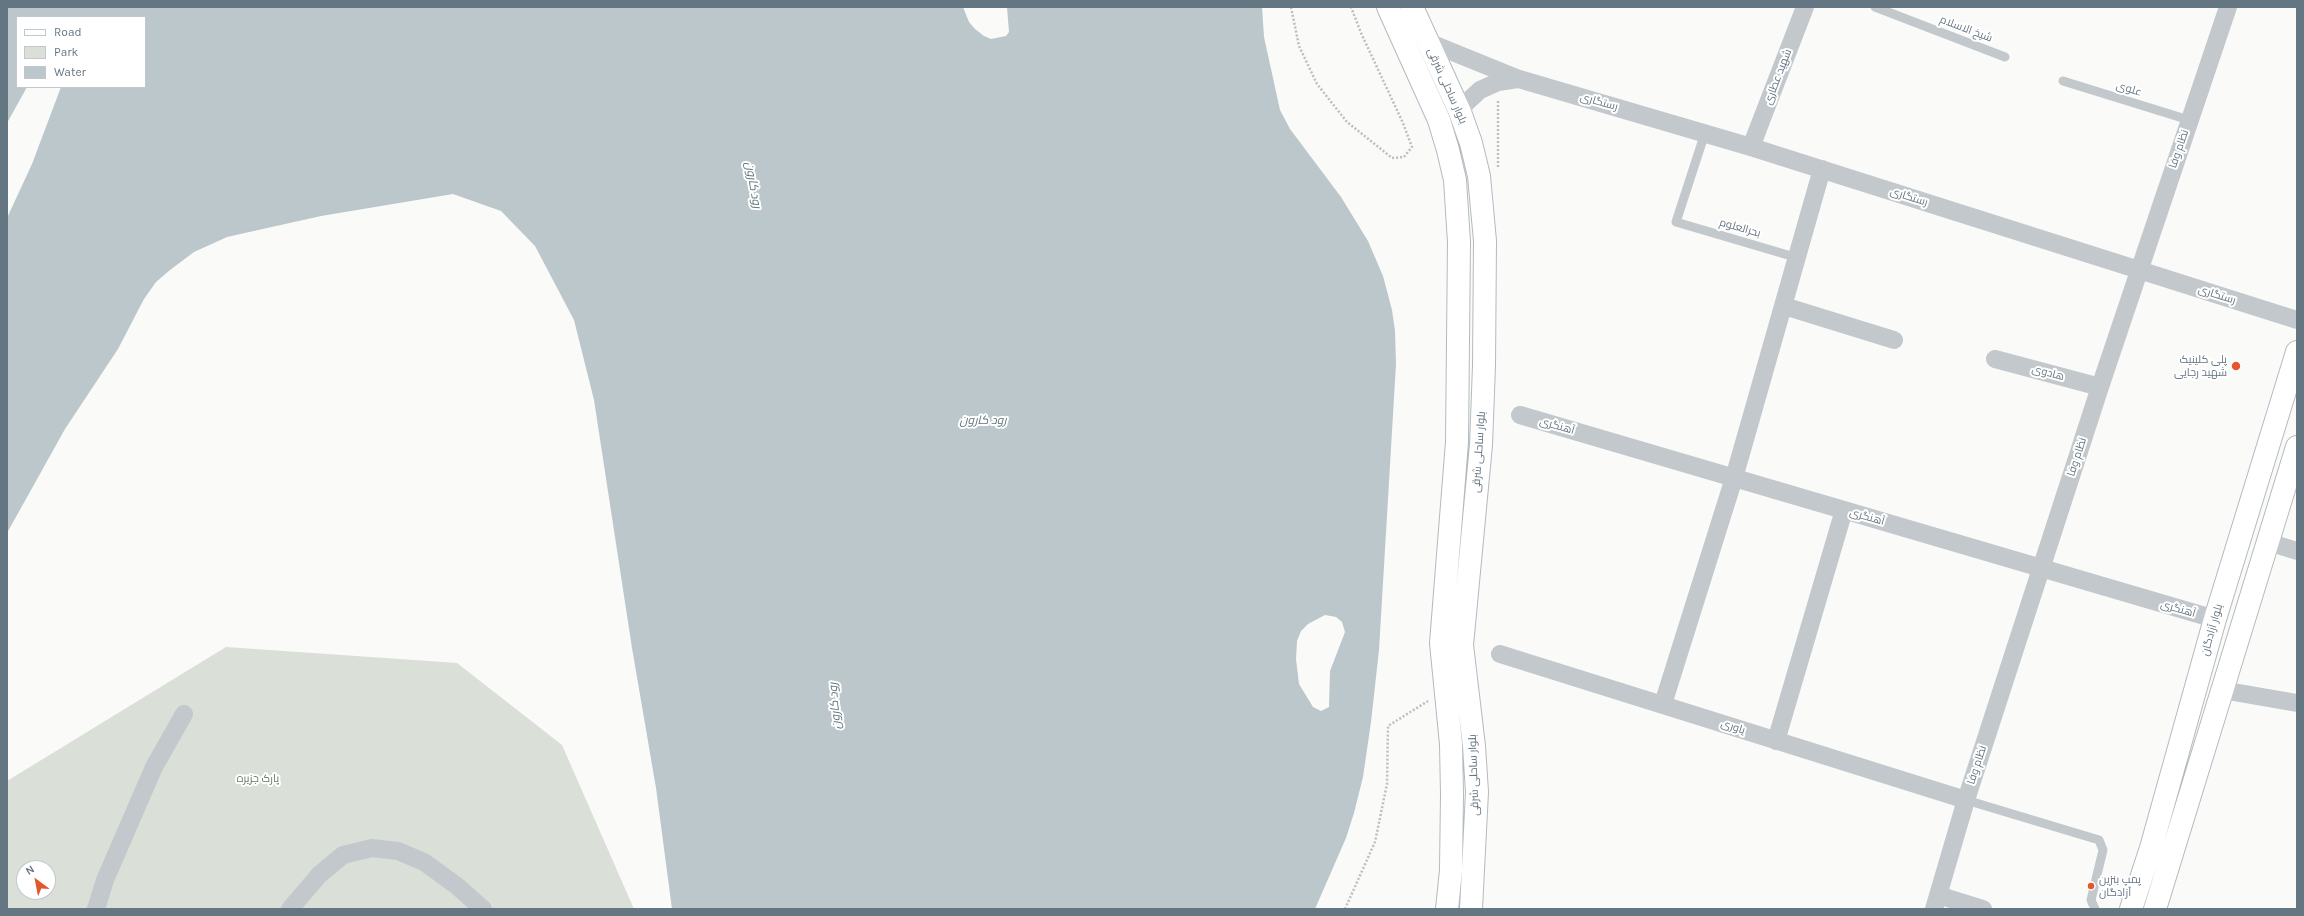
<!DOCTYPE html>
<meta charset="utf-8">
<style>
body{margin:0}
#map{position:relative;width:2304px;height:916px;overflow:hidden;background:#fafaf8;font-family:Karla,sans-serif}
canvas{display:block}
.frame{position:absolute;inset:0;border:8px solid #657683;pointer-events:none}
.legend{position:absolute;left:16px;top:16px;width:130px;height:72px;box-sizing:border-box;background:#fff;border:1px solid #c1c8cd;margin:0;padding:5px 7px;list-style:none;font-size:12px;color:#657683}
.legend li{display:flex;align-items:center;gap:8px;height:20px}
.legend b{width:20px;border:1px solid #c1c8cd}
.north{position:absolute;left:16px;top:860px;width:40px;height:40px;box-sizing:border-box;background:#fff;border:1px solid #c1c8cd;border-radius:50%;rotate:328deg;font-size:11px;font-weight:700;line-height:16px;text-align:center;color:#657683}
.north::after{content:'';display:block;margin:auto;width:14px;height:18px;background:#e4572e;clip-path:polygon(50% 0,100% 100%,50% 72%,0 100%)}
</style>
<div id="map">
<canvas width="2304" height="916"></canvas>
<div class="frame"></div>
<ul class="legend">
<li><b style="height:5px;background:#fff"></b>Road</li>
<li><b style="height:11px;background:#dadfd7"></b>Park</li>
<li><b style="height:11px;background:#bbc7cb"></b>Water</li>
</ul>
<div class="north">N</div>
</div>
<script>
const ctx = document.querySelector('canvas').getContext('2d');
ctx.lineJoin = 'round';
function fill(path, color) {
  ctx.fillStyle = color;
  ctx.fill(path, 'evenodd');
}
function toPath(rows) {
  const path = new Path2D();
  for (const r of rows) {
    path.moveTo(r[0], r[1]);
    for (let i = 2; i < r.length; i += 2) path.lineTo(r[i], r[i + 1]);
  }
  return path;
}
function strokePath(path, color, width, dash) {
  ctx.strokeStyle = color;
  ctx.lineWidth = width;
  ctx.lineCap = dash ? 'butt' : 'round';
  ctx.setLineDash(dash || []);
  ctx.stroke(path);
}
function write(font, color, halo, rows, align = 'center') {
  ctx.font = font + ' Karla,Cairo,sans-serif';
  ctx.lineWidth = 4;
  ctx.setLineDash([]);
  ctx.textBaseline = 'middle';
  ctx.strokeStyle = halo;
  ctx.fillStyle = color;
  for (const [text, x, y, turn = 0] of rows) {
    ctx.save();
    ctx.translate(x, y);
    ctx.rotate((+turn || 0) * Math.PI / 180);
    ctx.textAlign = isNaN(turn) ? turn : align;
    if (halo) ctx.strokeText(text, 0, 0);
    ctx.fillText(text, 0, 0);
    ctx.restore();
  }
}
fill(toPath([
 [226,647,457,663,562,745,634,909,7,909,7,781],
 [24,868,48,868,48,892,24,892]
]), '#dadfd7');
fill(toPath([
 [7,7,963,7,969,22,975,29,984,36,991,39,1006,36,1009,32,1007,7,1262,7,1264,37,1280,110,1290,129,1341,197,1368,241,1383,276,1392,310,1395,331,1396,364,1379,650,1371,722,1363,777,1354,813,1346,838,1315,909,672,909,656,788,632,648,594,400,574,320,535,246,501,211,453,194,321,216,227,237,194,252,170,270,156,282,144,299,118,349,65,429,7,533,7,218,32,164,61,87,145,87,145,17,17,17,17,87,27,87,7,123],
 [1325,615,1336,617,1342,622,1345,632,1330,671,1329,707,1321,711,1313,707,1299,684,1296,659,1297,641,1301,631,1308,624]
]), '#bbc7cb');
const secondary = toPath([
 [1388,7,1439,120,1448,150,1455,180,1459,242,1457,442,1441,643,1451,744,1452,794,1451,870,1447,909],
 [1412,7,1460,112,1471,143,1479,176,1485,241,1484,366,1481,445,1462,645,1474,746,1477,792,1471,909],
 [2131,909,2151,848,2215,619,2297,352],
 [2155,909,2297,447]
]);
strokePath(secondary, '#b3babf', 24);
strokePath(toPath([
 [1291,7,1299,46,1317,84,1347,122,1392,158,1404,157,1412,147,1403,123,1361,33,1351,7],
 [1498,167,1498,100],
 [1345,909,1375,842,1387,784,1388,726,1428,701]
]), '#bbbfc2', 2.5, [2, 2]);
strokePath(toPath([
 [1875,7,2005,57],
 [2063,81,2189,120],
 [1705,133,1676,222,1798,258],
 [1966,800,2099,840,2103,850,2091,900,2095,909]
]), '#c3c8cc', 9);
strokePath(toPath([
 [1428,42,1519,79,1751,147,2297,320],
 [1460,112,1466,103,1480,90,1498,82,1518,79],
 [1751,147,1805,7],
 [1784,306,1894,340],
 [1995,359,2100,387],
 [1520,415,2215,619],
 [2268,542,2297,551],
 [1500,654,1966,800],
 [2222,690,2297,703],
 [1663,704,1734,478,1822,169],
 [1776,741,1844,510],
 [1938,895,1983,909],
 [96,909,105,880,154,767,184,714],
 [290,909,319,875,343,855,372,848,398,851,424,862,457,886,483,909],
 [1934,909,1966,800,2100,387,2228,7]
]), '#c3c8cc', 18);
strokePath(secondary, '#fff', 22);
for (const [x, y, r, color] of [
 [2236,366,5,"#e4572e"],
 [2091,886,4,"#e4572e"]
]) {
  const dot = new Path2D();
  dot.arc(x, y, r, 0, 2 * Math.PI);
  ctx.fillStyle = color;
  ctx.fill(dot);
  strokePath(dot, '#fff', 1.5);
}
write('11px', '#657683', '#fff', [
 ["شیخ الاسلام",1966,29,21],
 ["شهید عطاری",1778,77,-69],
 ["بلوار ساحلی شرقی",1447,86,66],
 ["علوی",2129,89,17],
 ["رستگاری",1599,102,16],
 ["نظام وفا",2179,149,-71],
 ["رستگاری",1909,197,18],
 ["بحرالعلوم",1740,228,16],
 ["رستگاری",2217,295,18],
 ["هادوی",2048,373,15],
 ["آهنگری",1557,426,16],
 ["بلوار ساحلی شرقی",1479,452,-86],
 ["نظام وفا",2077,457,-72],
 ["آهنگری",1867,517,16],
 ["آهنگری",2178,609,16],
 ["بلوار آزادگان",2212,630,-74],
 ["یاوری",1733,727,18],
 ["نظام وفا",1977,765,-72],
 ["بلوار ساحلی شرقی",1474,775,-92]
]);
write('11px', '#657683', '#fff', [
 ["پلی کلینیک",2227,360],
 ["شهید رجایی",2227,373],
 ["پمپ بنزین",2099,880,"left"],
 ["آزادگان",2099,893,"left"]
], 'right');
write('11px', '#687a64', '#fff', [
 ["پارک جزیره",258,779]
]);
write('italic 12px', '#60757c', '#fff', [
 ["رود کارون",753,185,80],
 ["رود کارون",983,421],
 ["رود کارون",835,706,-95]
]);
</script>
